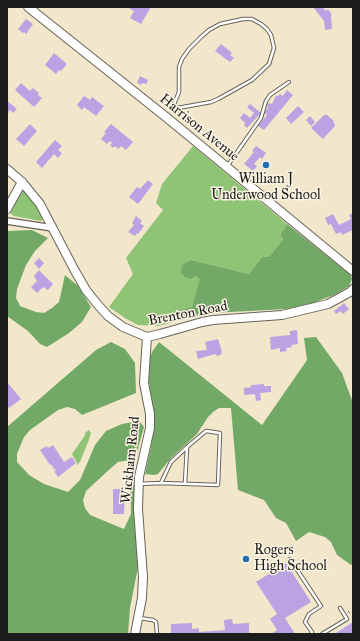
<!DOCTYPE html>
<style>
body{margin:0}
#map{position:relative;width:360px;height:641px;overflow:hidden;background:#f2e7cb;font-family:"IM FELL Great Primer",serif}
canvas{display:block}
.frame{position:absolute;inset:0;border:8px solid #1c1c1c;pointer-events:none}
</style>
<div id="map">
<canvas width="360" height="641"></canvas>
<div class="frame"></div>
</div>
<script>
const ctx = document.querySelector('canvas').getContext('2d');
ctx.lineJoin = 'round';
function fill(path, color) {
  ctx.fillStyle = color;
  ctx.fill(path, 'evenodd');
}
function toPath(rows) {
  const path = new Path2D();
  for (const r of rows) {
    path.moveTo(r[0], r[1]);
    for (let i = 2; i < r.length; i += 2) path.lineTo(r[i], r[i + 1]);
  }
  return path;
}
function strokePath(path, color, width, dash) {
  ctx.strokeStyle = color;
  ctx.lineWidth = width;
  ctx.lineCap = dash ? 'butt' : 'round';
  ctx.setLineDash(dash || []);
  ctx.stroke(path);
}
function write(font, color, halo, rows, align = 'center') {
  ctx.font = font + ' "IM FELL Great Primer",serif';
  ctx.lineWidth = 3;
  ctx.setLineDash([]);
  ctx.textBaseline = 'middle';
  ctx.strokeStyle = halo;
  ctx.fillStyle = color;
  for (const [text, x, y, turn = 0] of rows) {
    ctx.save();
    ctx.translate(x, y);
    ctx.rotate((+turn || 0) * Math.PI / 180);
    ctx.textAlign = isNaN(turn) ? turn : align;
    if (halo) ctx.strokeText(text, 0, 0);
    ctx.fillText(text, 0, 0);
    ctx.restore();
  }
}
fill(toPath([
 [193,146,287,224,280,235,283,239,269,257,262,257,249,274,191,260,195,276,201,279,192,307,178,316,181,320,158,326,138,325,125,318,109,307,133,274,126,258,163,210,156,203,162,184],
 [23,190,34,202,43,218,42,220,41,221,14,216,10,213,21,191],
 [89,430,91,433,88,442,80,462,77,465,77,463,72,454,85,435,85,433]
]), '#8fc375');
fill(toPath([
 [287,224,351,275,352,279,349,286,336,294,313,303,287,309,211,313,181,320,178,316,179,311,192,307,200,279,195,276,191,279,185,277,181,273,182,265,191,260,249,274,262,257,269,257,283,239,280,235],
 [32,230,48,238,35,251,26,265,17,289,16,298,20,306,36,312,44,313,52,308,59,302,65,275,78,286,91,307,82,322,69,333,47,347,40,344,28,331,7,316,7,231],
 [316,337,342,373,353,403,353,563,351,565,337,555,331,542,325,537,309,532,296,541,286,523,276,518,264,500,238,490,231,408,219,408,213,412,208,417,197,434,172,457,158,474,154,475,145,474,151,447,154,417,148,375,149,361,152,352,159,342,262,425,307,360,304,338],
 [111,342,125,349,135,363,136,393,82,415,75,409,67,407,58,410,30,430,24,437,17,454,17,462,29,475,44,484,68,492,80,480,95,445,106,431,122,424,139,421,144,427,135,459,118,462,111,468,86,491,83,500,85,508,90,515,124,529,131,514,130,471,132,470,135,473,135,523,139,562,130,608,128,634,7,634,7,427,96,350]
]), '#73a966');
fill(toPath([
 [127,7,151,7,141,24,130,18,134,11],
 [313,7,322,7,326,11,328,9,332,15,331,15,332,29,325,30,324,21],
 [26,19,33,24,26,34,24,32,23,33,18,29],
 [221,44,232,53,230,55,234,58,230,62,215,51],
 [54,53,67,64,61,71,59,70,56,74,45,65],
 [140,76,148,80,146,84,142,83,141,85,137,83],
 [21,83,30,91,33,88,39,93,38,95,42,98,34,107,15,90],
 [287,90,293,95,264,130,258,126,267,115,264,112,268,108,267,105,269,103,272,104,276,96,278,96,280,94,283,96],
 [84,96,90,100,92,97,104,106,96,116,84,107,82,110,77,105],
 [7,101,17,109,13,113,10,110,7,114],
 [250,104,261,113,247,128,244,125,245,123,240,118,244,113,250,118,254,113,247,107],
 [298,106,304,112,291,124,286,118],
 [324,115,327,115,333,120,335,126,323,139,311,128],
 [310,116,315,122,311,126,306,120],
 [30,124,37,131,24,146,16,139],
 [111,124,133,142,126,150,121,146,118,149,115,146,113,148,110,145,112,143,110,141,107,144,101,139,106,133,104,132],
 [55,140,62,146,58,150,62,153,58,158,54,154,42,168,36,162],
 [256,146,266,153,262,159,260,157,254,164,257,166,253,171,244,164,254,152,252,151],
 [148,180,153,184,138,204,129,197,137,187,140,189],
 [353,213,353,230,342,235,341,232,336,234,331,224,328,225,325,218,333,214,339,225,351,219,349,215],
 [136,216,142,221,140,223,144,226,138,234,137,233,135,236,128,232,134,225,132,223],
 [39,258,44,263,39,269,34,263],
 [39,270,53,284,48,290,43,287,37,293,31,287,37,281,34,276],
 [344,303,349,309,343,314,341,311,336,314,334,311],
 [297,330,298,344,291,345,292,347,286,348,287,351,280,352,280,348,271,350,270,337,290,335,290,331],
 [218,339,222,352,220,355,217,356,215,354,198,359,196,351,207,350,205,342],
 [7,382,21,399,9,408,7,406],
 [264,384,264,386,271,386,271,392,260,393,261,400,256,401,255,394,244,395,244,388,251,387,251,385],
 [53,445,64,462,72,457,76,463,58,477,54,471,56,470,55,469,54,469,51,464,50,465,40,450,47,446,48,448],
 [113,489,125,489,124,514,113,514],
 [286,563,311,602,285,618,295,634,271,634,277,630,270,619,277,614,256,582],
 [232,619,233,624,249,623,249,634,171,634,171,624,192,623,192,629,199,628,199,632,225,630,224,620],
 [353,622,353,634,334,634,336,633]
]), '#bba2e3');
const lane = toPath([
 [243,19,252,19,261,24,267,29,271,35,274,48,269,64,252,80,218,99,211,102,172,109,179,92,179,67,182,59,189,49,201,37,209,30,220,24,243,19],
 [228,165,261,118,266,101,270,95,289,82],
 [185,483,187,447],
 [139,484,161,483,171,462,187,447,206,431,220,433,218,485,161,483],
 [290,559,321,606,309,614,305,622,312,632,311,634],
 [139,618,153,620,156,622,157,634],
 [322,634,347,619,340,608]
]);
const street = toPath([
 [7,221,53,228]
]);
const secondary = toPath([
 [28,7,166,117,353,271],
 [7,169,22,182,40,204,75,271,86,290,98,305,108,316,123,327,147,337,160,334,202,322,213,320,282,315,328,304,350,292,353,289],
 [7,209,22,182],
 [135,634,142,598,143,577,138,509,139,477,150,428,150,414,144,383,147,337]
]);
strokePath(lane, '#676359', 4.5);
strokePath(street, '#676359', 8);
strokePath(secondary, '#676359', 10);
strokePath(toPath([
 [348,611,353,616]
]), '#676359', 1, [3, 3]);
strokePath(lane, '#fff', 2.5);
strokePath(street, '#fff', 5.5);
strokePath(secondary, '#fff', 8);
for (const [x, y, r, color] of [
 [266,165,4,"#1f6fb2"],
 [246,559,4,"#1f6fb2"]
]) {
  const dot = new Path2D();
  dot.arc(x, y, r, 0, 2 * Math.PI);
  ctx.fillStyle = color;
  ctx.fill(dot);
  strokePath(dot, '#fcf5e5', 1.5);
}
write('14px', '#1c1c1c', '#fcf5e5', [
 ["Harrison Avenue",199,128,39],
 ["Brenton Road",188,314,-11],
 ["Wickham Road",131,460,-84]
]);
write('14px', '#1c1c1c', '#fcf5e5', [
 ["William J",266,180],
 ["Underwood School",266,196],
 ["Rogers",254,551,"left"],
 ["High School",254,567,"left"]
]);
</script>
